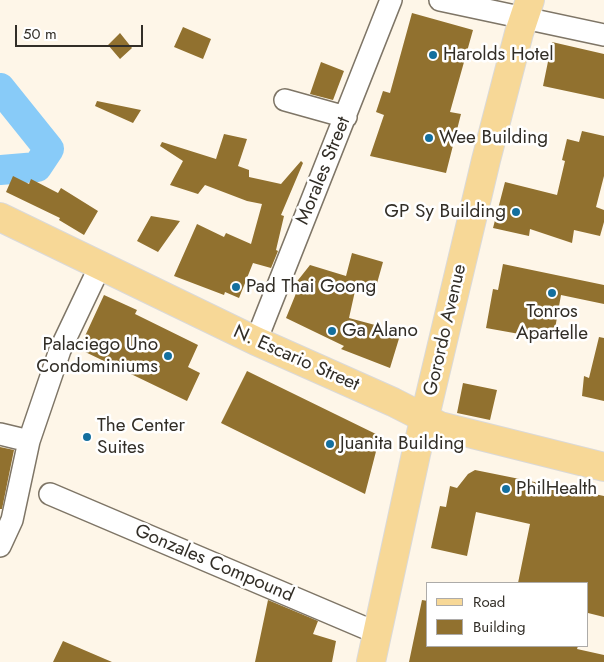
<!DOCTYPE html>
<style>
body{margin:0}
#map{position:relative;width:604px;height:662px;overflow:hidden;background:#fef6e8;font-family:Jost,sans-serif}
canvas{display:block}
.legend{position:absolute;left:426px;top:582px;width:162px;height:65px;box-sizing:border-box;background:#fff;border:1px solid #adaba9;margin:0;padding:6px 9px;list-style:none;font-size:15px;color:#322e27}
.legend li{display:flex;align-items:center;gap:10px;height:25px}
.legend b{width:25px;border:1px solid #adaba9}
.scale{position:absolute;left:15px;top:25px;width:128px;height:22px;box-sizing:border-box;border:2px solid #322e27;border-top:0;padding-left:6px;font-size:15px;line-height:18px;white-space:nowrap;color:#322e27;-webkit-text-stroke:4px #fff;paint-order:stroke}
</style>
<div id="map">
<canvas width="604" height="662"></canvas>
<ul class="legend">
<li><b style="height:6px;background:#f7d897"></b>Road</li>
<li><b style="height:14px;background:#91712f"></b>Building</li>
</ul>
<div class="scale">50 m</div>
</div>
<script>
const ctx = document.querySelector('canvas').getContext('2d');
ctx.lineJoin = 'round';
function toPath(rows) {
  const path = new Path2D();
  for (const r of rows) {
    path.moveTo(r[0], r[1]);
    for (let i = 2; i < r.length; i += 2) path.lineTo(r[i], r[i + 1]);
  }
  return path;
}
function strokePath(path, color, width, dash) {
  ctx.strokeStyle = color;
  ctx.lineWidth = width;
  ctx.lineCap = dash ? 'butt' : 'round';
  ctx.setLineDash(dash || []);
  ctx.stroke(path);
}
function fill(path, color) {
  ctx.fillStyle = color;
  ctx.fill(path, 'evenodd');
}
function write(font, color, halo, rows, align = 'center') {
  ctx.font = font + ' Jost,sans-serif';
  ctx.lineWidth = 5;
  ctx.setLineDash([]);
  ctx.textBaseline = 'middle';
  ctx.strokeStyle = halo;
  ctx.fillStyle = color;
  for (const [text, x, y, turn = 0] of rows) {
    ctx.save();
    ctx.translate(x, y);
    ctx.rotate((+turn || 0) * Math.PI / 180);
    ctx.textAlign = isNaN(turn) ? turn : align;
    if (halo) ctx.strokeText(text, 0, 0);
    ctx.fillText(text, 0, 0);
    ctx.restore();
  }
}
strokePath(toPath([
 [0,88,49,149,37,167,0,170]
]), '#88cbf8', 30);
fill(toPath([
 [412,13,473,30,450,112,461,114,446,173,370,156,384,115,376,112,383,91,390,93],
 [183,27,211,39,203,59,174,47],
 [120,33,132,48,120,59,108,45],
 [552,42,604,54,604,99,543,86],
 [321,62,344,71,333,100,310,94],
 [97,101,141,110,133,123,95,106],
 [582,131,604,136,604,176,596,207,604,210,604,222,600,236,574,230,572,243,530,229,529,236,493,228,505,182,557,195,565,161,562,160,567,139,579,142],
 [224,134,247,139,238,166,249,170,249,177,281,184,301,161,303,163,281,215,284,216,276,250,278,251,271,268,253,263,239,298,225,292,224,295,174,276,197,224,224,237,226,233,251,244,262,204,247,201,205,185,198,194,170,185,183,161,160,146,162,142,216,159],
 [13,176,29,184,31,179,58,193,61,188,98,211,84,235,59,220,60,218,6,192],
 [151,216,180,221,158,252,137,241],
 [352,253,383,262,374,294,355,291,349,318,401,332,390,368,341,349,344,346,286,318,297,291,291,289,310,265,346,276],
 [503,264,604,285,604,304,561,295,553,340,486,328,493,289,498,290],
 [104,295,137,310,135,314,198,345,188,367,200,373,187,401,79,349],
 [599,337,604,338,604,401,582,396,584,376,589,378],
 [247,371,380,436,365,494,221,423],
 [463,383,497,390,490,420,457,413],
 [0,447,14,450,2,509,0,509],
 [475,470,604,496,604,617,588,613,588,583,518,583,530,524,476,512,467,556,431,548,440,506,446,507,450,486,457,488,468,474],
 [268,600,318,621,313,634,336,641,332,662,255,662],
 [422,600,428,601,428,646,578,646,577,649,604,655,604,662,409,662],
 [63,641,112,662,53,662]
]), '#91712f');
const minor = toPath([
 [440,0,604,35],
 [285,100,346,117],
 [256,341,391,0],
 [0,434,29,441],
 [50,494,377,633],
 [0,546,12,520,29,441,60,350,100,266]
]);
const major = toPath([
 [0,217,256,341,393,402,440,426,604,467],
 [371,662,416,454,486,160,519,33,530,0]
]);
strokePath(minor, '#7e7566', 24);
strokePath(major, '#dad9d8', 30);
strokePath(minor, '#fff', 21);
strokePath(major, '#f7d897', 28);
for (const [x, y, r, color] of [
 [433,55,5,"#146f9e"],
 [429,138,5,"#146f9e"],
 [516,212,5,"#146f9e"],
 [236,287,5,"#146f9e"],
 [552,293,5,"#146f9e"],
 [332,331,5,"#146f9e"],
 [168,356,5,"#146f9e"],
 [87,437,5,"#146f9e"],
 [330,444,5,"#146f9e"],
 [506,489,5,"#146f9e"]
]) {
  const dot = new Path2D();
  dot.arc(x, y, r, 0, 2 * Math.PI);
  ctx.fillStyle = color;
  ctx.fill(dot);
  strokePath(dot, '#fff', 2);
}
write('19px', '#322e27', '#fff', [
 ["Harolds Hotel",443,55],
 ["Wee Building",439,138],
 ["GP Sy Building",506,212,"right"],
 ["Pad Thai Goong",246,287],
 ["Tonros",552,312,"center"],
 ["Apartelle",552,334,"center"],
 ["Ga Alano",342,331],
 ["Palaciego Uno",158,345,"right"],
 ["Condominiums",158,367,"right"],
 ["The Center",97,426],
 ["Suites",97,448],
 ["Juanita Building",340,444],
 ["PhilHealth",516,489]
], 'left');
write('19px', '#322e27', '#fff', [
 ["Morales Street",324,171,-68],
 ["Gorordo Avenue",446,330,-77],
 ["N. Escario Street",296,359,24],
 ["Gonzales Compound",214,564,23]
]);
</script>
